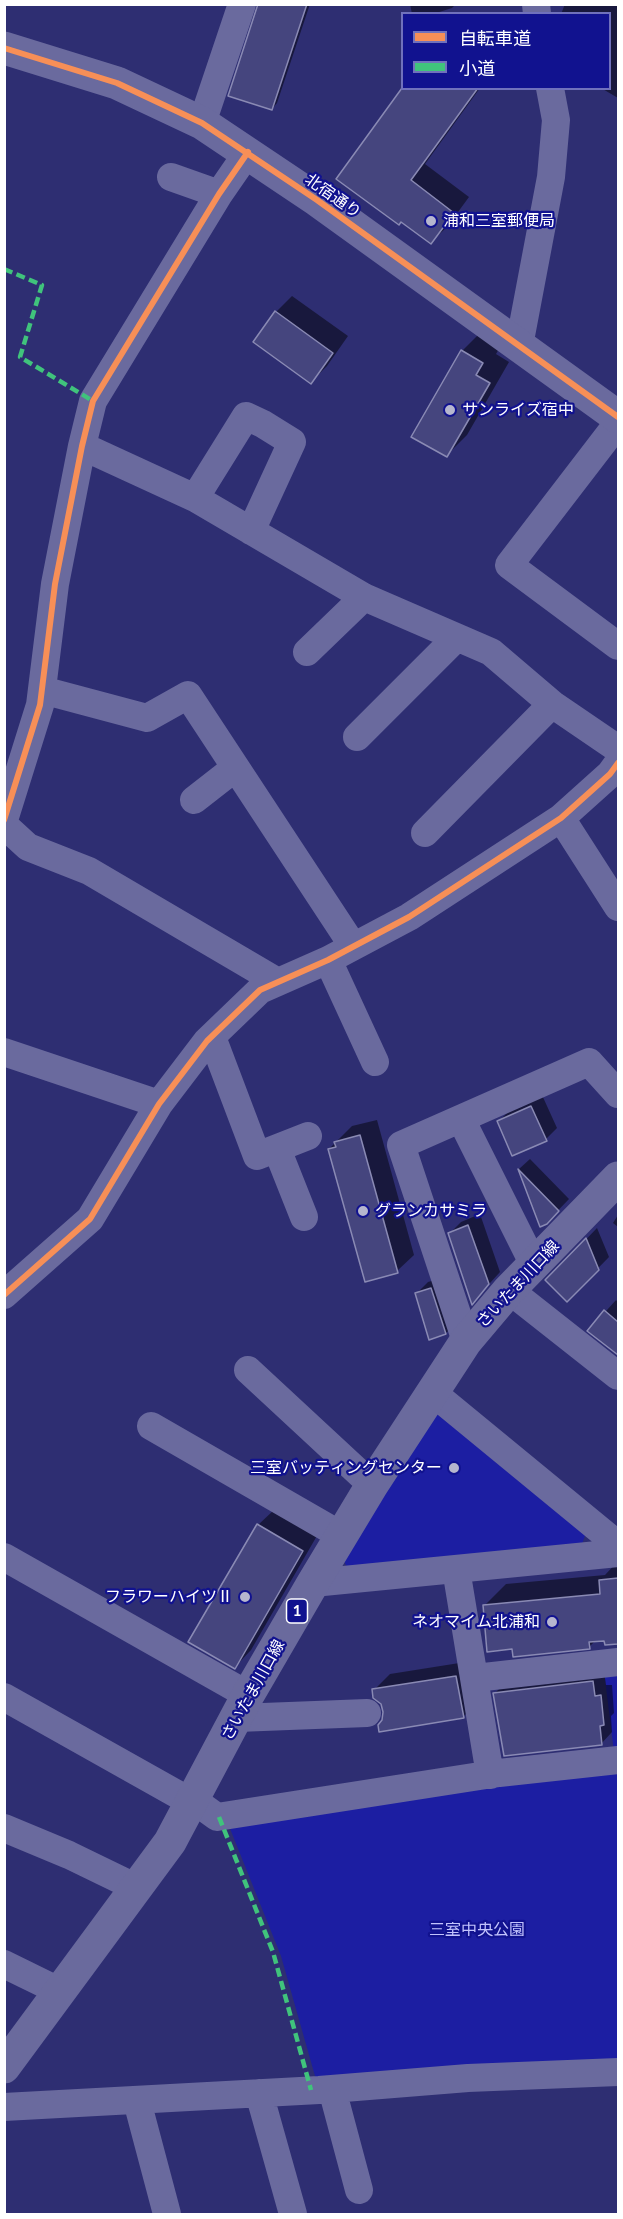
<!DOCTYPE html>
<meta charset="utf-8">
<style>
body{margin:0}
#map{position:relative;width:623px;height:2219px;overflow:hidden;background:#2e2e72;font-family:Lato,"Noto Sans JP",sans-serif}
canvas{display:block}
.frame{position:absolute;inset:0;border:6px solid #fff;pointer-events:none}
.legend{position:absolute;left:401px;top:12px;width:210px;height:78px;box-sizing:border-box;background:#11128f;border:2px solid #7071bc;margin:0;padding:8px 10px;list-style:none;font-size:18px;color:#fff}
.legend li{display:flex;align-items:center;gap:12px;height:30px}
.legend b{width:30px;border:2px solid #7071bc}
</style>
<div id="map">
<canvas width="623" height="2219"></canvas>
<div class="frame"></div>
<ul class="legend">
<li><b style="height:8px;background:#f78f57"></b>自転車道</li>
<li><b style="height:8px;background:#40c37c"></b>小道</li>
</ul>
</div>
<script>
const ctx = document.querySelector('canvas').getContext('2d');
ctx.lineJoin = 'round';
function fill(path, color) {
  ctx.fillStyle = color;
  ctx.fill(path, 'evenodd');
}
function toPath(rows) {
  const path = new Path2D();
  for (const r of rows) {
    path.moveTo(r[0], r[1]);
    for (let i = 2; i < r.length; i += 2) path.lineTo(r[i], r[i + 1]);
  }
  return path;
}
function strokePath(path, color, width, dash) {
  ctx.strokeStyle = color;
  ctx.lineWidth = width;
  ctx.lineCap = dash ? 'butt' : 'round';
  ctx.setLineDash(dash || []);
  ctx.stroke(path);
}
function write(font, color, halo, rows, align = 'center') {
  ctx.font = font + ' Lato,"Noto Sans JP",sans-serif';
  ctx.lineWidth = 4.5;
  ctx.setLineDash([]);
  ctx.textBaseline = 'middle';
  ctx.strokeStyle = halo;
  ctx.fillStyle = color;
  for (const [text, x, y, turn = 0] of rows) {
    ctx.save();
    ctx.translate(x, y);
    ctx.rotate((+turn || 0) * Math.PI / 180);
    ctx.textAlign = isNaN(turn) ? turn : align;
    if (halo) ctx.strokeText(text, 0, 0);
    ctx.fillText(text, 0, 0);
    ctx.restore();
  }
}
fill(toPath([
 [430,1409,588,1527,581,1547,348,1569,340,1553],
 [604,1671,618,1671,618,1752,614,1752],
 [618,1768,618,2066,317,2083,281,1956,227,1821]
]), '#1c1ea2');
fill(toPath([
 [259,4,310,4,277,103,272,109],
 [410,4,456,4,452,8,433,14,412,14],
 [565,4,618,4,618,98,601,88,610,88,610,14,561,14],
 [404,88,480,88,425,164,469,197,447,227,431,242,401,220],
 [292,296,348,336,327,366,311,382,276,312],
 [483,330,503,342,496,354,509,362,467,435,447,455,462,351],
 [542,1095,557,1128,546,1139,499,1121,510,1110],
 [377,1120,414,1255,397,1271,329,1149,352,1126],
 [530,1159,569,1199,546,1223,541,1225,519,1169],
 [480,1214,500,1272,472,1303,449,1234,461,1222],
 [618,1215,618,1227,613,1223],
 [597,1228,609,1257,567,1300,547,1280],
 [442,1278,457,1322,446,1333,416,1294,428,1282],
 [616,1300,618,1302,618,1354,589,1330],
 [275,1509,318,1534,251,1650,235,1667,258,1525],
 [618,1561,618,1638,596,1640,589,1647,513,1648,485,1605,506,1584,605,1575],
 [472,1661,480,1700,463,1717,385,1712,374,1690,390,1674],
 [604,1671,606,1685,612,1685,614,1713,611,1716,612,1732,601,1744,495,1693,506,1682]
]), '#0007');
const building = toPath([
 [258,4,307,4,272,110,228,96,258,4],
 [402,88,478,88,411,180,454,213,431,244,401,222,399,225,336,179,402,88],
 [275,311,333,353,311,384,253,342,275,311],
 [461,350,483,363,476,375,490,383,447,457,411,437,461,350],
 [531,1106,547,1141,512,1156,497,1121,531,1106],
 [360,1135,398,1273,365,1282,328,1149,336,1147,334,1142,360,1135],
 [518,1169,559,1211,547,1224,540,1227,518,1169],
 [468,1225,489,1284,472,1305,448,1233,468,1225],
 [586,1238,599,1270,567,1302,545,1280,586,1238],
 [431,1288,446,1334,429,1340,415,1293,431,1288],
 [604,1310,618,1322,618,1355,587,1331,604,1310],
 [257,1524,303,1551,235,1669,188,1642,257,1524],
 [618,1578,618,1644,605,1645,604,1641,589,1642,590,1649,513,1657,512,1649,487,1652,483,1605,600,1594,599,1580,618,1578],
 [456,1676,464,1718,379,1732,378,1725,382,1720,383,1712,381,1704,373,1698,372,1689,456,1676],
 [593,1681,595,1696,601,1695,604,1725,600,1726,602,1745,504,1756,493,1693,593,1681]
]);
fill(building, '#45457e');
strokePath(building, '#8a8ab4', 1.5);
strokePath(toPath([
 [536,4,537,14],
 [202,123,242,4],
 [171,177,219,194],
 [519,346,551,177,556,120,550,88],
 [618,423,509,565,618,646],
 [82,446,195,498,364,597,491,652,552,704,618,749],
 [195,498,246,416,263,424,292,442,251,531],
 [307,652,364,597],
 [42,690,147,718,188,695,353,946],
 [357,737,456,638],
 [194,800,235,768],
 [561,818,618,907],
 [4,820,40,705,55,584,82,446,93,401,219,194,248,152],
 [4,825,28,847,89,871,278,982],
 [425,833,552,704],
 [328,960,375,1062],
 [212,1037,257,1156,308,1136],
 [4,1052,159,1104],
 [461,1119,534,1265],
 [277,1149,304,1217],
 [509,1290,618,1376],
 [4,1295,90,1219,159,1104,207,1041,260,990,328,960,409,917,561,818,610,774,618,763],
 [466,1341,401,1145,589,1062,618,1094],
 [248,1370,372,1485],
 [432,1392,618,1545],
 [151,1426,342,1536],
 [4,1557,248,1695],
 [456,1569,490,1775],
 [313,1583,618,1553],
 [475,1678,618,1662],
 [4,1697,191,1802],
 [237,1718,367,1713],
 [192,1799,217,1817,499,1773,618,1760],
 [4,1828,69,1855,137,1888],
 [4,1964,59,1991],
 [332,2089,359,2190],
 [259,2093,293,2214],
 [137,2101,167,2214],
 [4,2107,319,2090,468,2078,618,2072]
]), '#6a6a9e', 28);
strokePath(toPath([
 [4,48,117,83,202,123,317,200,618,417]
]), '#6a6a9e', 33);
strokePath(toPath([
 [4,2067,170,1842,248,1695,313,1583,372,1485,466,1341,509,1290,618,1178]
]), '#6a6a9d', 33);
strokePath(toPath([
 [4,269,42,285,20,357,93,401],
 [219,1817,273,1952,311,2090]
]), '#40c37c', 4.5, [9, 4.5]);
strokePath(toPath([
 [4,48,117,83,202,123,317,200,618,417],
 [4,820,40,705,55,584,82,446,93,401,219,194,248,152],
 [4,1295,90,1219,159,1104,207,1041,260,990,328,960,409,917,561,818,610,774,618,763]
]), '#f78f57', 6);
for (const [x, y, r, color] of [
 [431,221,6,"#b6b6ce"],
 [450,410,6,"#b6b6ce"],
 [363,1211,6,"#b6b6ce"],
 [454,1468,6,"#b6b6ce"],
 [245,1597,6,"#b6b6ce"],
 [552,1622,6,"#b6b6ce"]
]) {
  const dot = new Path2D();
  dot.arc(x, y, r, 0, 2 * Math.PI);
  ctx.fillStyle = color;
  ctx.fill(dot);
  strokePath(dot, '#11128f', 2);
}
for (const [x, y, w] of [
 [297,1611,21]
]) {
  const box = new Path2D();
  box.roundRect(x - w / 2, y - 12, w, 24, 4.5);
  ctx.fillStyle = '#11128f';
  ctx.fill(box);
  strokePath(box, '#fff', 1.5);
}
write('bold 15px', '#fff', null, [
 ["1",297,1611]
]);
write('16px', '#fff', '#11128f', [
 ["北宿通り",333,196,35],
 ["さいたま川口線",518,1284,-47],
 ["さいたま川口線",253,1690,-61]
]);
write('16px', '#fff', '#11128f', [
 ["浦和三室郵便局",443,221],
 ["サンライズ宿中",462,410],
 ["グランカサミラ",375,1211],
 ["三室バッティングセンター",442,1468,"right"],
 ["フラワーハイツⅡ",233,1597,"right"],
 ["ネオマイム北浦和",540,1622,"right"]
], 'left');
write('16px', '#c2c3fd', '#11128f', [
 ["三室中央公園",477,1930]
]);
</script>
